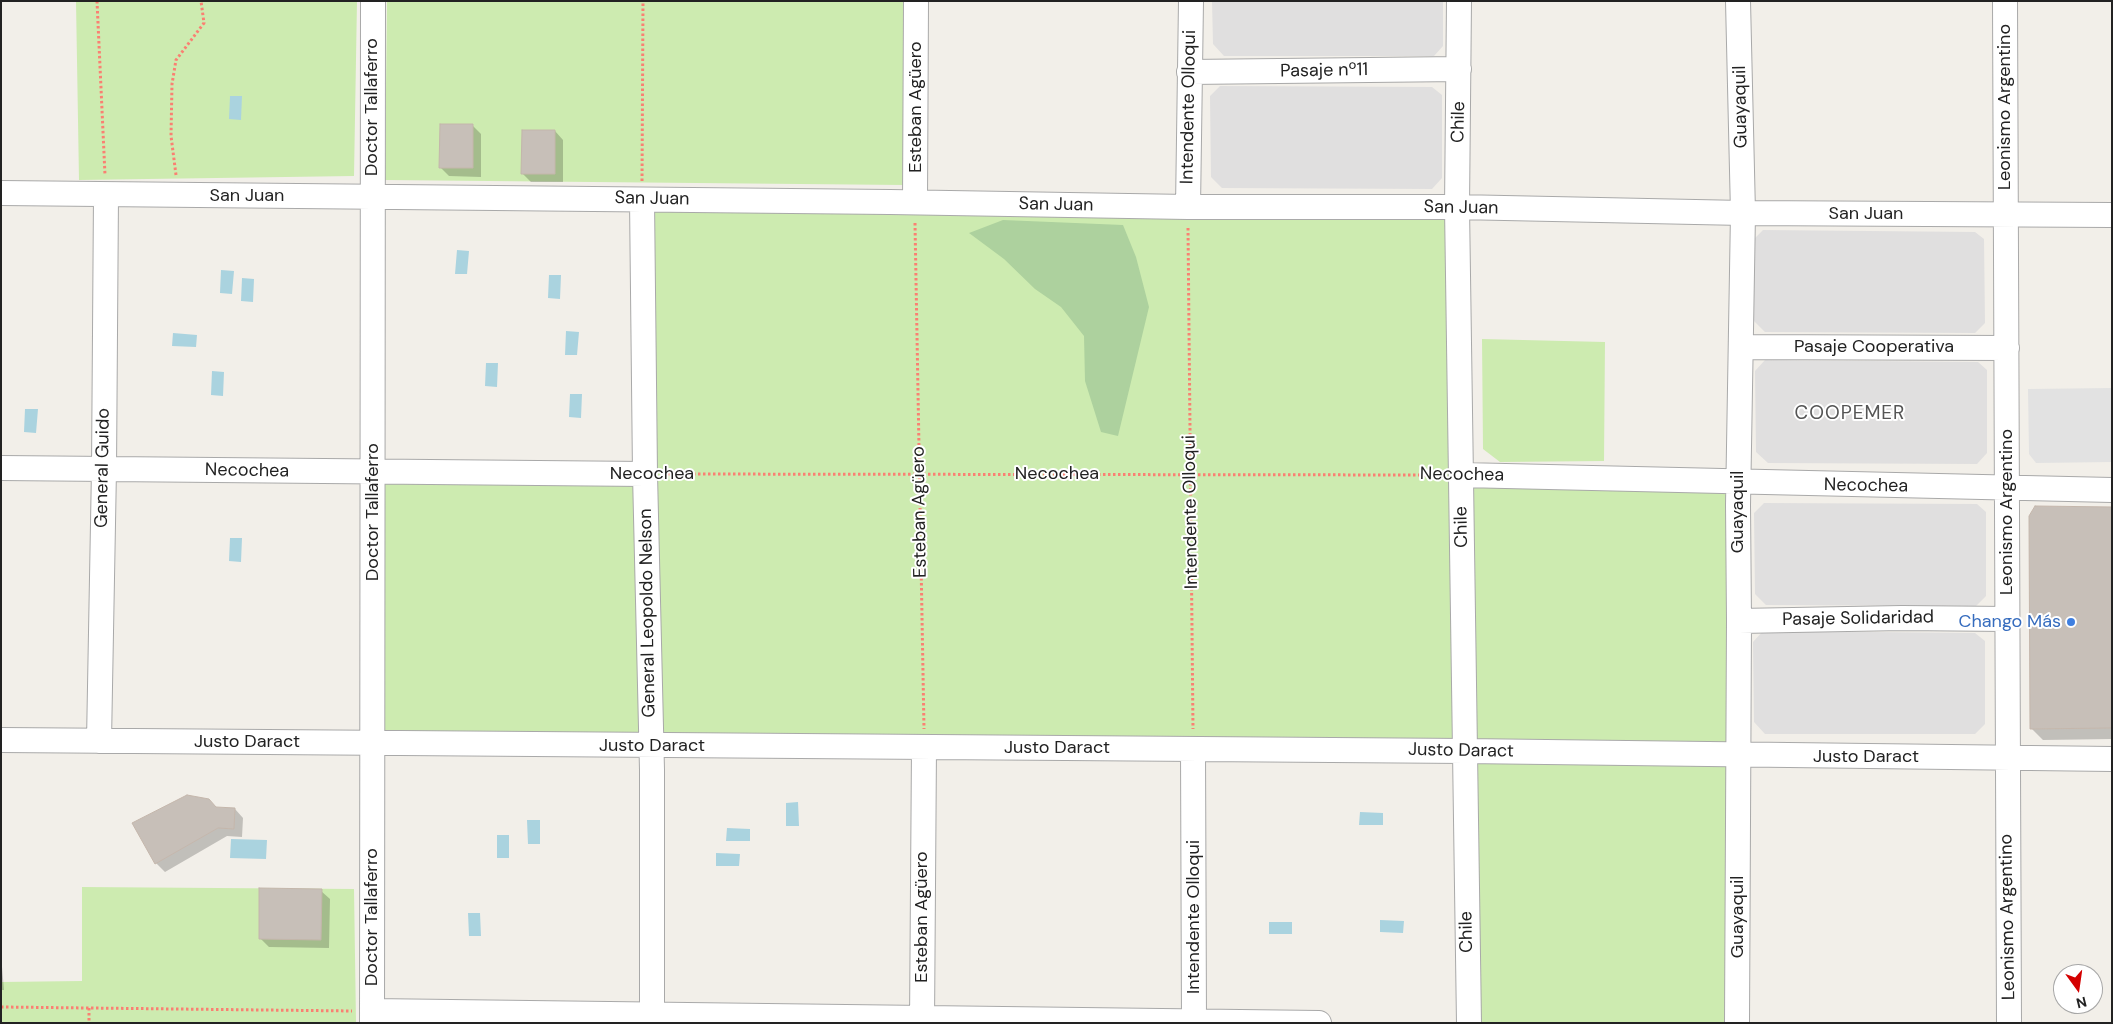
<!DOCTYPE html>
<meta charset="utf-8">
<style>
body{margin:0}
#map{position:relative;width:2113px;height:1024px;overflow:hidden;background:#f2efe9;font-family:"DM Sans",sans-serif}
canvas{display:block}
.frame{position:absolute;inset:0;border:2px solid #222;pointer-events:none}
.north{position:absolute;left:2053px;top:964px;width:50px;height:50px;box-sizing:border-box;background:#fff;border:1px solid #a7a7a7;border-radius:50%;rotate:166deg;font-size:14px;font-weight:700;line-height:20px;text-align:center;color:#222}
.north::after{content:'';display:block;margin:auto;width:18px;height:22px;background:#d40000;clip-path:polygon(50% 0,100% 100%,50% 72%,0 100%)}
</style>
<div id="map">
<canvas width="2113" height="1024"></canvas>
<div class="frame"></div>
<div class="north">N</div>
</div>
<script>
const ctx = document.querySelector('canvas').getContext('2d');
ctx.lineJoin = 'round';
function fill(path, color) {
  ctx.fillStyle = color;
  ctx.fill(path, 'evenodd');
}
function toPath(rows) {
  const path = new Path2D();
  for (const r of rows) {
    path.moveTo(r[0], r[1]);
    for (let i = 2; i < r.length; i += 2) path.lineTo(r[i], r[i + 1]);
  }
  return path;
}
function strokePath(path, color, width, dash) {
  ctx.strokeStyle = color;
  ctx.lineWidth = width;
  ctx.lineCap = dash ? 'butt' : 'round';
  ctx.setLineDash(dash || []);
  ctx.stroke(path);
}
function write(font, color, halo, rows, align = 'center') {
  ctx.font = font + ' "DM Sans",sans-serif';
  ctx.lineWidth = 4;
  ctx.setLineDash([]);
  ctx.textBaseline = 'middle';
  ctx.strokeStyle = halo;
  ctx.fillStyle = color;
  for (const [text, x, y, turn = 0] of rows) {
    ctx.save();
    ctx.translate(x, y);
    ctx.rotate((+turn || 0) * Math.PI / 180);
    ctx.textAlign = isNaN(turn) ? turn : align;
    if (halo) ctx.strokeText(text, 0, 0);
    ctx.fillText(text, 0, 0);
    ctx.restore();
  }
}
fill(toPath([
 [1212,1,1443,1,1443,46,1434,56,1224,56,1213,44],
 [1220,86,1432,87,1442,95,1442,178,1432,189,1222,188,1211,177,1210,96],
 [1763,230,1975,232,1984,239,1985,323,1975,333,1765,332,1754,321,1753,240],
 [1765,360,1978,362,1987,370,1987,453,1977,464,1768,463,1756,452,1755,371],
 [1764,503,1977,504,1986,512,1986,596,1976,606,1766,605,1755,594,1754,513],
 [1763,631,1975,633,1985,641,1985,724,1975,734,1765,734,1754,722,1753,642]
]), '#e0dfdf');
fill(toPath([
 [76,1,357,1,354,176,79,180],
 [387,1,907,1,904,185,385,180],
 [642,200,1457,207,1461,475,1738,483,1737,1023,1469,1023,1465,751,373,743,373,472,645,474],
 [1482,339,1605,342,1604,461,1500,462,1483,449],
 [82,887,354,889,356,1023,1,1023,1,982,82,981]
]), '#cdebb0');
fill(toPath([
 [1003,220,1123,225,1136,257,1149,307,1118,436,1101,432,1085,381,1084,336,1061,307,1035,289,1004,259,969,233]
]), '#add19e');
fill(toPath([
 [2112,388,2112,462,2036,463,2029,454,2028,389]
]), '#e2e2e2');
fill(toPath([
 [230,96,242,96,241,120,229,119],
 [457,250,469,251,467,274,455,274],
 [221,270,234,271,232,294,220,293],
 [549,275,561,275,560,299,548,298],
 [242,278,254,279,253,302,241,301],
 [566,331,579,332,577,355,565,355],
 [173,333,197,335,196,347,172,346],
 [486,363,498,363,497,387,485,386],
 [212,371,224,372,223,396,211,395],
 [570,394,582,394,581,418,569,417],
 [25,409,38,409,36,433,24,432],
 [230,538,242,538,241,562,229,561],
 [798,802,799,826,786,826,786,803],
 [1360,812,1383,813,1383,825,1359,825],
 [527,820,540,820,540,844,528,844],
 [727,828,750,829,750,841,726,841],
 [497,835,509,835,509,858,497,858],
 [231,839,267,840,266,859,230,858],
 [716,853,740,854,739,866,716,866],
 [468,913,480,913,481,936,469,936],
 [1380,920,1404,921,1403,933,1380,932],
 [1269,922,1292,922,1292,934,1269,934]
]), '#aad3df');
fill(toPath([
 [473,126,481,134,481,177,449,176,441,168],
 [555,131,563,140,563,182,531,182,522,173],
 [2112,508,2112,739,2043,740,2031,728],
 [216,808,235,809,243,818,242,837,227,836,165,872,156,863],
 [321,891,330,899,329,948,269,947,260,938],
 [1,955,4,990,1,990]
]), '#0003');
const building = toPath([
 [440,124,473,124,473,168,439,168,440,124],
 [522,130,555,130,555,174,521,174,522,130],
 [2035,506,2112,507,2112,728,2030,729,2029,516,2035,506],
 [187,795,209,799,216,807,235,808,234,829,218,828,155,864,132,823,187,795],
 [259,888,322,889,321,940,259,939,259,888]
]);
fill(building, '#c7bfb8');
strokePath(building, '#c4b6ab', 1);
const minor = toPath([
 [1459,1,1457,207,1469,1023],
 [2005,1,2009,1023],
 [1189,72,1459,69],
 [1,193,890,202,1188,207,1457,207,1743,213,2112,215],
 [642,200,645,474,652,770,652,1014],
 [915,202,916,1],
 [1188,207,1191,1],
 [1741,347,2007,348],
 [1,468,645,474],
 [1462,475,2112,490],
 [1739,621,1902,618,2007,619],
 [1,740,1465,751,2112,759],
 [99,741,104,469,106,195],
 [1193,749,1194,1023],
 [372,1011,1319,1023],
 [372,1023,373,1],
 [922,1023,924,747],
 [1737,1023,1739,621,1738,505,1743,213,1738,1]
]);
strokePath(minor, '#a9a9a9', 26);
strokePath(toPath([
 [97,1,105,175],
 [176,175,171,136,172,84,176,60,204,23,201,1],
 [642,181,643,1],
 [915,223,924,729],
 [1188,228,1193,729],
 [663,474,1442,475],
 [1,1007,352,1011],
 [89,1008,89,1023]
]), '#fa8072', 3, [2.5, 2.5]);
strokePath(minor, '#fff', 24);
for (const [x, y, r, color] of [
 [2071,622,5,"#3f7fe0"]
]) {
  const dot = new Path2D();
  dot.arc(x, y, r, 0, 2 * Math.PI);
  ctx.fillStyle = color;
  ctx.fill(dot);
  strokePath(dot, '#fff', 2);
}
write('18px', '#222', '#fff', [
 ["Pasaje nº11",1324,71,-1],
 ["Doctor Tallaferro",372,107,-90],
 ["Esteban Agüero",916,107,-90],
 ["Intendente Olloqui",1189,107,-89],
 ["Guayaquil",1741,107,-91],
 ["Leonismo Argentino",2005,107,-90],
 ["Chile",1459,122,-89],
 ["San Juan",247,196],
 ["San Juan",652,199,1],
 ["San Juan",1056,205,1],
 ["San Juan",1461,208,1],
 ["San Juan",1866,214],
 ["Pasaje Cooperativa",1874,347],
 ["General Guido",103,468,-89],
 ["Necochea",247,471,1],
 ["Necochea",652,474],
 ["Necochea",1057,474],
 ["Necochea",1462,475,1],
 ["Necochea",1866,486,1],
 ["Doctor Tallaferro",373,512,-90],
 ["Esteban Agüero",920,512,-91],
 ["Intendente Olloqui",1191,512,-91],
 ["Guayaquil",1738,512,-90],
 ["Leonismo Argentino",2007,512,-90],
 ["Chile",1462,527,-91],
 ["General Leopoldo Nelson",648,613,-91],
 ["Pasaje Solidaridad",1858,619,-1],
 ["Justo Daract",247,742],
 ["Justo Daract",652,746],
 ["Justo Daract",1057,748],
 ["Justo Daract",1461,751,1],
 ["Justo Daract",1866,757],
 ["Doctor Tallaferro",372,917,-90],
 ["Esteban Agüero",922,917,-90],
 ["Intendente Olloqui",1194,917,-90],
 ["Guayaquil",1738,917,-90],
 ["Leonismo Argentino",2008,917,-91],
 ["Chile",1467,932,-91]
]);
write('18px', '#366cbe', '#fff', [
 ["Chango Más",2061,622]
], 'right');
ctx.letterSpacing = '1px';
write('19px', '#555', '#fff', [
 ["COOPEMER",1850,414]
]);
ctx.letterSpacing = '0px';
</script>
